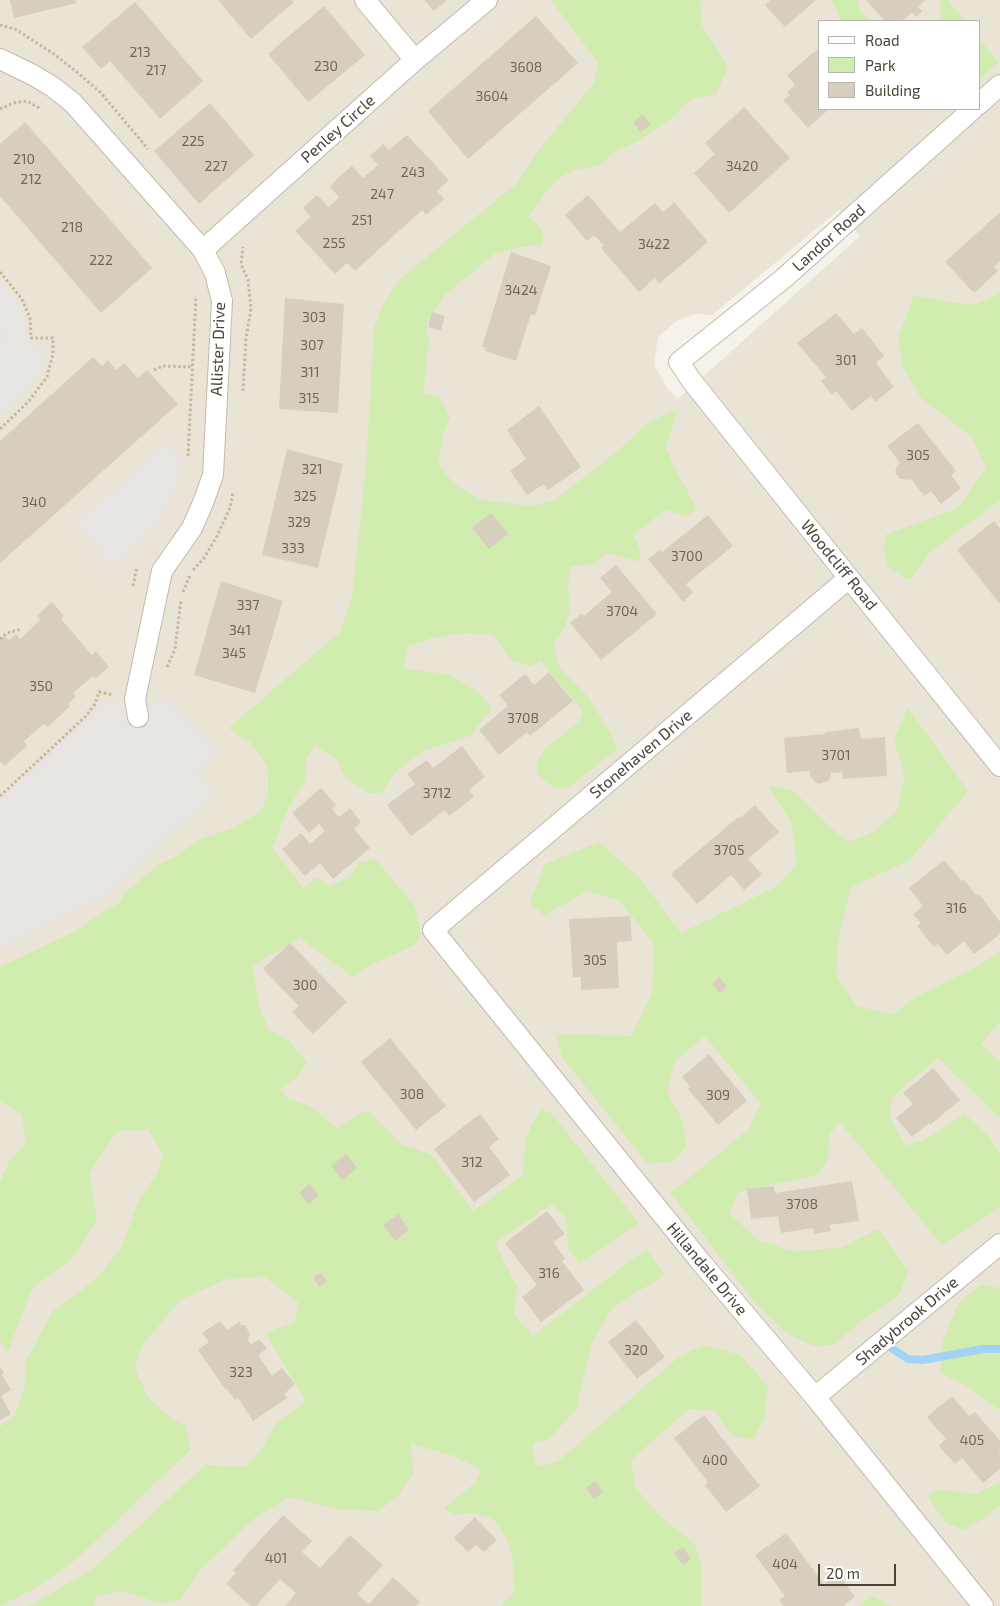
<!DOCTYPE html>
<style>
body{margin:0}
#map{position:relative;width:1000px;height:1606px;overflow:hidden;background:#f6f2e9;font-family:"Exo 2",sans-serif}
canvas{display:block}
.legend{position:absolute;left:818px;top:20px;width:162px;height:90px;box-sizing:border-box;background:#fff;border:1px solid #b7b4af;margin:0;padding:6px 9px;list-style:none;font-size:15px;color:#4a4337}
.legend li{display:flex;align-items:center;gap:10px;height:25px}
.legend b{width:25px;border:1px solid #b7b4af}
.scale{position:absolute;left:818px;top:1564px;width:78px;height:22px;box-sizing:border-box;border:2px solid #4a4337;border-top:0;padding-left:6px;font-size:15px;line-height:18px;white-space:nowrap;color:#4a4337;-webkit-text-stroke:4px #fff;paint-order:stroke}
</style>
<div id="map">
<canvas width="1000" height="1606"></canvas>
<ul class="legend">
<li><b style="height:6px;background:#fff"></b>Road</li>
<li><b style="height:14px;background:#d0ecaf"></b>Park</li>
<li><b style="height:14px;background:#d8cebe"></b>Building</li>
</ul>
<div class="scale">20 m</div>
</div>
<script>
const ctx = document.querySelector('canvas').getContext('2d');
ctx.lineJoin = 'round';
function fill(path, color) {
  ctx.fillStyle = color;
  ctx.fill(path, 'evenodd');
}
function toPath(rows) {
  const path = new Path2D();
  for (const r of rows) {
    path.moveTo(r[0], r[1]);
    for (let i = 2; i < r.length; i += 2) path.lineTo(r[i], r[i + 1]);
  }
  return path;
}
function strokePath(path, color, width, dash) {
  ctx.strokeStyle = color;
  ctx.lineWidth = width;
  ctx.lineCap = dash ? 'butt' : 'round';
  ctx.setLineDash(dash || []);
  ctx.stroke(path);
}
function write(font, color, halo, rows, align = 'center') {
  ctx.font = font + ' "Exo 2",sans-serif';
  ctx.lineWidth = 4.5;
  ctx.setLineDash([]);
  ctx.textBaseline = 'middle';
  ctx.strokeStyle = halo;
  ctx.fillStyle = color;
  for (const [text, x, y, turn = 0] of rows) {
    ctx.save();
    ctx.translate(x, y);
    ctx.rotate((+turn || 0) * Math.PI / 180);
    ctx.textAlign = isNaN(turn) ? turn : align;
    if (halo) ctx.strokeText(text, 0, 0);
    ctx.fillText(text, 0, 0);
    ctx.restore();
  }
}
fill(toPath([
 [0,0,1000,0,1000,1606,0,1606],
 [819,21,979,21,979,109,819,109],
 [839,210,860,236,678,399,667,388,654,365,658,337,678,320,696,314,712,315]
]), '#eae4d7');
fill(toPath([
 [551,0,700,0,702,25,728,68,716,94,691,99,672,118,638,141,614,152,600,165,572,171,555,181,528,216,543,230,542,245,519,247,494,254,445,295,426,323,429,342,423,393,440,398,450,417,444,433,438,462,452,482,478,499,530,506,555,500,619,450,646,424,677,409,666,447,674,466,697,509,686,516,665,510,633,535,641,551,639,562,608,553,594,563,570,567,568,587,570,614,562,632,553,642,560,668,588,697,610,732,617,750,569,787,554,788,537,773,537,763,545,748,578,723,583,713,579,706,541,661,530,666,511,660,493,634,463,633,432,638,408,646,404,668,450,675,479,692,492,709,470,736,425,750,395,772,382,793,368,793,345,777,337,760,315,745,306,759,305,782,288,808,272,848,304,888,317,877,329,886,348,878,359,863,375,859,415,906,421,934,415,945,368,966,353,977,300,938,252,966,258,1001,268,1029,288,1040,307,1062,297,1077,280,1089,288,1099,310,1106,337,1128,359,1114,368,1111,401,1144,432,1155,473,1211,523,1175,525,1141,532,1124,541,1109,552,1114,639,1223,580,1264,568,1248,566,1218,552,1204,495,1243,517,1287,514,1314,533,1336,646,1249,665,1275,613,1307,592,1342,576,1410,549,1439,533,1443,535,1467,558,1461,679,1357,703,1345,741,1355,768,1387,764,1419,753,1440,732,1435,714,1410,689,1409,631,1460,635,1487,661,1517,694,1543,702,1568,702,1606,501,1606,514,1592,513,1561,507,1539,493,1519,474,1513,454,1514,444,1508,475,1483,482,1470,451,1455,411,1444,413,1474,397,1497,378,1511,337,1509,290,1497,256,1517,201,1569,180,1600,159,1603,123,1591,97,1596,94,1606,29,1606,93,1569,205,1465,245,1467,261,1450,277,1422,306,1401,265,1333,295,1322,298,1302,263,1276,227,1279,180,1300,141,1347,135,1369,149,1399,170,1417,185,1425,191,1449,77,1559,32,1590,0,1606,0,1427,15,1415,25,1384,25,1363,52,1312,96,1279,121,1248,139,1200,157,1173,163,1153,148,1130,117,1131,89,1173,97,1221,73,1258,32,1288,8,1352,0,1341,0,1183,9,1161,26,1145,22,1115,0,1100,0,967,76,931,98,915,119,903,124,894,158,865,175,857,201,839,233,828,261,811,268,796,268,771,262,757,249,741,239,737,229,728,341,631,352,596,366,466,374,328,382,306,401,278,517,183,538,151,594,83,598,63],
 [832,0,857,0,861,12,871,21,841,21],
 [943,0,948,0,965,21,941,21,940,2],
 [979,38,998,62,979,81],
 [1000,293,1000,500,929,553,910,580,888,567,884,550,885,535,958,508,986,468,972,437,921,398,903,367,898,338,914,295,953,303,977,304],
 [908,708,968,791,909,861,851,887,839,935,836,975,857,1006,892,1015,916,997,980,965,1000,952,1000,1022,981,1044,1000,1062,1000,1118,938,1058,893,1096,890,1117,905,1146,925,1140,965,1114,990,1138,1000,1156,1000,1207,942,1245,840,1122,829,1135,828,1159,817,1175,738,1192,729,1213,758,1240,795,1252,843,1247,878,1229,909,1272,898,1296,862,1321,833,1345,813,1346,785,1332,755,1303,671,1193,749,1129,761,1104,705,1036,675,1061,667,1091,682,1120,687,1146,673,1161,648,1164,562,1057,556,1034,631,1036,652,994,654,944,619,900,586,891,544,916,530,903,545,864,599,842,639,877,681,933,776,887,797,864,791,822,768,785,793,790,829,826,848,842,873,832,896,812,905,778,894,739],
 [981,1285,1000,1288,1000,1410,966,1386,940,1373,943,1340,959,1302],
 [1000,1483,1000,1505,987,1516,964,1530,946,1523,927,1495,940,1490,975,1494],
 [872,1596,891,1606,859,1606]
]), '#d0ecaf');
fill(toPath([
 [0,279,18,300,26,320,29,343,33,346,48,348,41,373,20,400,0,418,0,341,3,335,0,330],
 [169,442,184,462,165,514,111,567,75,523],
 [164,696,219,751,198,771,216,792,106,894,0,950,0,800,89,717,102,700,153,705]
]), '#e7e5e1');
strokePath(toPath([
 [885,1344,908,1359,923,1360,983,1349,1000,1349]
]), '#a2d3f6', 8);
fill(toPath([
 [10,0,76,0,77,3,14,18],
 [218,0,292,0,294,2,251,39],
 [424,0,447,0,434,11],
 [770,0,816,0,785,27,765,5],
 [866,0,926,0,918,7,922,11,916,17,912,12,902,21,885,21],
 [135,2,203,81,160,119,110,61,101,69,82,47],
 [324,6,365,55,308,102,268,54],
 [536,16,578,63,468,159,428,111],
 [819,48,819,109,829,109,808,128,783,100,790,95,787,92,795,85,787,75],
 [210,103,254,155,199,204,154,151],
 [744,107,790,158,729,213,694,173,715,154,705,143],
 [642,114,651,124,641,132,633,123],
 [25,122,152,268,101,313,0,196,0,144],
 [407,135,449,180,437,191,444,199,426,215,422,210,355,271,347,263,335,274,295,231,311,217,303,208,317,195,329,207,339,197,330,187,341,175,352,166,363,178,378,165,370,156,383,144,389,150],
 [588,195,620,232,655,203,663,212,674,202,708,242,659,284,655,278,639,292,601,248,604,246,594,235,587,241,565,215],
 [1000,212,1000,261,994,267,998,271,974,293,945,262],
 [511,252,551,266,535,316,531,314,516,361,485,351,486,348,482,347],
 [285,298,344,304,338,413,279,409],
 [432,312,445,316,441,331,428,327],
 [836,313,854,334,862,328,884,356,876,363,894,387,875,402,871,396,852,411,836,391,832,395,821,381,826,377,797,343],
 [93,357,102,366,108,360,116,370,124,363,138,378,147,370,178,404,0,563,0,441],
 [539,406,581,467,548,490,544,484,527,495,510,471,526,459,507,430],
 [918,423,956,471,951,475,961,488,941,504,931,491,924,496,912,480,900,479,895,472,897,466,900,463,887,446],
 [287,449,343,464,318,568,262,555],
 [491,513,508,534,489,549,472,528],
 [708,515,733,546,686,584,693,592,683,602,648,559,660,550,662,552],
 [994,521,1000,529,1000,604,957,550],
 [616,565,657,614,601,660,570,623,581,614,584,616,612,592,600,578],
 [221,581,283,601,255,693,194,675],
 [52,602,64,616,61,619,92,655,96,651,109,667,95,679,93,676,73,693,76,697,68,703,70,706,48,727,44,724,24,741,27,746,4,766,1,762,0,763,0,640,4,636,9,640,16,634,20,639,40,620,37,616],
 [549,672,573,701,530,736,527,732,499,755,479,730,508,706,499,695,525,674,534,685],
 [859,728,861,739,885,737,887,776,843,779,842,772,831,773,831,776,828,781,818,784,810,776,810,771,787,773,784,738,825,734,825,732],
 [462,746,485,777,469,790,474,797,449,816,445,810,411,836,387,805,415,784,407,774,427,760,433,768],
 [321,788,336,805,332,809,339,817,350,808,361,822,354,829,370,848,333,879,320,863,305,876,282,849,301,833,310,844,325,831,319,824,309,833,292,813],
 [755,805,779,832,748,859,762,874,744,890,731,875,697,904,671,874,738,817,740,818],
 [944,860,962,881,964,880,977,896,979,894,1000,922,1000,934,974,954,964,941,947,955,938,944,934,947,917,926,921,923,913,914,923,906,909,888],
 [630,916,632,941,617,942,619,988,581,990,581,977,573,977,569,919],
 [290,943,347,1002,313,1034,292,1012,299,1006,263,969],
 [719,977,727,986,720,993,712,984],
 [390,1038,446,1106,416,1130,361,1062],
 [709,1054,747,1101,718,1125,688,1089,690,1087,682,1077],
 [933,1068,960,1100,930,1125,929,1123,912,1137,896,1118,913,1104,903,1093],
 [480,1114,499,1139,489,1147,510,1175,474,1202,434,1149],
 [346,1154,357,1168,342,1180,331,1166],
 [852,1181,859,1221,829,1225,831,1231,814,1234,813,1228,781,1233,778,1216,751,1219,747,1189,774,1186,775,1193],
 [309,1184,319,1195,309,1204,299,1193],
 [547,1211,565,1234,553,1242,565,1258,562,1261,584,1290,541,1322,522,1297,537,1285,505,1243],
 [398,1214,409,1230,395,1241,383,1225],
 [321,1273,327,1282,319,1287,313,1277],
 [636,1320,665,1357,637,1379,608,1342],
 [220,1321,227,1330,239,1322,241,1325,245,1325,250,1334,248,1340,252,1344,259,1339,267,1348,258,1355,272,1376,282,1368,295,1384,284,1394,287,1398,253,1421,238,1398,235,1400,226,1388,225,1389,198,1350,209,1342,202,1333],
 [0,1366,4,1373,2,1375,11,1390,1,1396,11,1414,0,1420],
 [952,1396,969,1416,975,1412,1000,1441,1000,1451,999,1452,1000,1454,1000,1469,983,1483,962,1458,955,1464,939,1446,946,1439,927,1417],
 [704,1415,760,1486,726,1512,705,1485,708,1482,674,1438],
 [595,1481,603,1492,594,1499,586,1488],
 [283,1515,312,1541,302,1552,320,1568,350,1535,383,1565,357,1594,369,1604,393,1577,420,1602,416,1606,285,1606,296,1593,280,1579,256,1606,251,1606,226,1584,236,1573,233,1570],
 [475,1517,497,1540,484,1552,476,1545,468,1552,454,1538],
 [786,1533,824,1584,838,1573,855,1597,843,1606,784,1606,779,1600,785,1596,755,1555],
 [683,1547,691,1559,683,1565,674,1553]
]), '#d8cebe');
const street = toPath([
 [0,59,33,75,53,87,73,103,203,250,215,273,222,301,213,475,203,503,192,528,162,571,135,699,138,717],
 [415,60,487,0],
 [979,104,1000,85],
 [973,109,783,279,679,362,691,380,849,578,1000,766],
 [203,250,415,60,365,0],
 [849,578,433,930,700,1261,815,1397,983,1606],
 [815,1397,1000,1244]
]);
strokePath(street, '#c2baab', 22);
strokePath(toPath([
 [0,25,15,29,54,54,78,73,101,93,148,149],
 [0,109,13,103,27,101,41,109],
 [0,272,22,299,30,318,31,338,53,338,53,354,47,377,29,401,0,429],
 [154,370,163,366,192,367],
 [243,391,246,338,251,309,248,280,241,264,243,247],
 [188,456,196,296],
 [193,570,204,558,217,536,230,508,233,492],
 [133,586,137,567],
 [183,592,190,575],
 [0,639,7,633,22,629],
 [167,667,175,649,181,600],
 [0,796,85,717,95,704,99,692,113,695]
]), '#c5b79b', 3, [2.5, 2.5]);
strokePath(street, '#fff', 20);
write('14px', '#6e6659', null, [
 ["213",140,52],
 ["230",326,66],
 ["3608",526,67],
 ["217",156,70],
 ["3604",492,96],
 ["225",193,141],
 ["210",24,159],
 ["227",216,166],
 ["3420",742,166],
 ["243",413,172],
 ["212",31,179],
 ["247",382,194],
 ["251",362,220],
 ["218",72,227],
 ["255",334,243],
 ["3422",654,244],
 ["222",101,260],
 ["3424",521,290],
 ["303",314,317],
 ["307",312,345],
 ["301",846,360],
 ["311",310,372],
 ["315",309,398],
 ["305",918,455],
 ["321",312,469],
 ["325",305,496],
 ["340",34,502],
 ["329",299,522],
 ["333",293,548],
 ["3700",687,556],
 ["337",248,605],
 ["3704",622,611],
 ["341",240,630],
 ["345",234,653],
 ["350",41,686],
 ["3708",523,718],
 ["3701",836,755],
 ["3712",437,793],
 ["3705",729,850],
 ["316",956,908],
 ["305",595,960],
 ["300",305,985],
 ["308",412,1094],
 ["309",718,1095],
 ["312",472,1162],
 ["3708",802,1204],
 ["316",549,1273],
 ["320",636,1350],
 ["323",241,1372],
 ["405",972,1440],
 ["400",715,1460],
 ["401",276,1558],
 ["404",785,1564]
]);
write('16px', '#4a4337', '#fff', [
 ["Penley Circle",338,129,-42],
 ["Landor Road",829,238,-42],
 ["Allister Drive",218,349,-88],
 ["Woodcliff Road",839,565,51],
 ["Stonehaven Drive",641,754,-40],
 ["Hillandale Drive",707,1269,50],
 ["Shadybrook Drive",907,1321,-40]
]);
</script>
